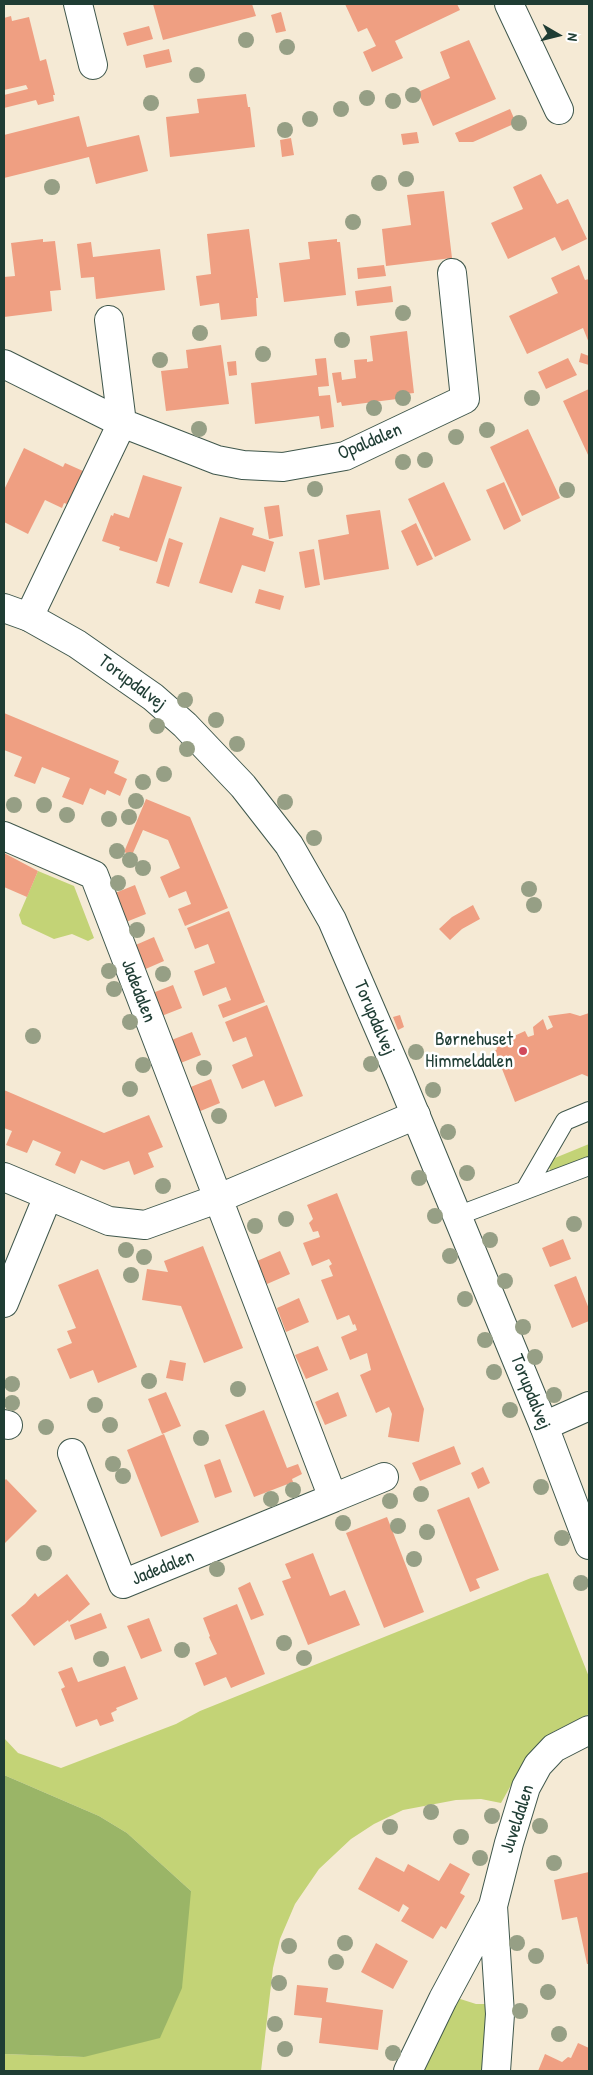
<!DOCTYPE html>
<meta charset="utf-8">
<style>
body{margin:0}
#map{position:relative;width:593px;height:2075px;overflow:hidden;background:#f5ead5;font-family:"Patrick Hand",sans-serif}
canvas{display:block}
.frame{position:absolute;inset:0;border:5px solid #1f3d34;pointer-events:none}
.north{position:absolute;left:533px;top:10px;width:50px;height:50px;-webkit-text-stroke:4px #fff;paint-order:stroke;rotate:98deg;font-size:14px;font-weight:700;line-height:20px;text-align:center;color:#1f3d34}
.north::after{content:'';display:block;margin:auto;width:18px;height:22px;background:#1f3d34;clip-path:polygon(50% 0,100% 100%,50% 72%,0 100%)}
</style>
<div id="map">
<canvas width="593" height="2075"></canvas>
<div class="frame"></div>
<div class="north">N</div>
</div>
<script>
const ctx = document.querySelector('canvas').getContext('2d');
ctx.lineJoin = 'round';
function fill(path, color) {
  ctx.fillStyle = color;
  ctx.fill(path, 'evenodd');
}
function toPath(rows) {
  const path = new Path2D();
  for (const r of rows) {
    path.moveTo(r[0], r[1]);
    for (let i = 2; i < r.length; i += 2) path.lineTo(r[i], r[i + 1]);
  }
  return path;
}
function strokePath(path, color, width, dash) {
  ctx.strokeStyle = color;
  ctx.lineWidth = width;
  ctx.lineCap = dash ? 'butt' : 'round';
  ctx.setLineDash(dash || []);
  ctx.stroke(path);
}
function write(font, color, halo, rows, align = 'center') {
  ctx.font = font + ' "Patrick Hand",sans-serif';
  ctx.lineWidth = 5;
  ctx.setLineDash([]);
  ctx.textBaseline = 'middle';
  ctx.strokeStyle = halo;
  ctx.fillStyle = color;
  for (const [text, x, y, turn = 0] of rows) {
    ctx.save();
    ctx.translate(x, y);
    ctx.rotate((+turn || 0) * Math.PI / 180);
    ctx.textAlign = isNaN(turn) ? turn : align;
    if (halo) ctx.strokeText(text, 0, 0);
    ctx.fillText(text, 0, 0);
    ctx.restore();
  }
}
fill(toPath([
 [38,871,74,886,94,938,88,941,72,934,54,939,22,924,19,915],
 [589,1144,589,1160,551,1171,548,1166,550,1160],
 [548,1573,589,1677,589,1714,553,1732,528,1755,501,1803,481,1799,456,1800,403,1810,374,1824,351,1839,319,1869,295,1904,280,1939,273,1968,261,2071,4,2071,4,2054,84,2057,191,1891,127,1833,99,1816,4,1775,4,1738,18,1753,61,1768,176,1724,200,1711,531,1578],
 [454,1997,476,2004,488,2004,485,2071,419,2071]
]), '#c3d376');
fill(toPath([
 [4,1775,99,1816,127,1833,191,1891,182,1988,160,2038,84,2057,4,2054]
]), '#9ab567');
fill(toPath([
 [153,4,252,4,256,16,163,40],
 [345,4,457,4,460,10,395,41,403,58,372,72,363,52,376,46,367,28,358,32],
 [281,12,286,31,276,33,271,15],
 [11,16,12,21,29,17,40,61,46,59,55,95,53,95,54,101,38,105,36,100,4,108,4,95,28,89,26,85,4,90,4,18],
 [149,26,153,39,127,46,123,33],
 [469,40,496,99,433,126,418,92,450,78,440,52],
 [169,49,172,62,146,68,143,55],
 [246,94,248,107,250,107,255,147,170,157,166,117,199,113,197,99],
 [510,109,516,123,473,142,459,142,455,133],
 [79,116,87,147,139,135,148,171,96,184,89,157,4,178,4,135],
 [417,132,419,143,403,145,401,134],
 [291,138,294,155,282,157,280,140],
 [541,174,557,204,568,199,587,239,562,251,555,237,508,259,491,223,523,209,513,187],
 [444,191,452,258,386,266,382,229,411,225,407,195],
 [249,229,258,298,256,298,257,316,221,320,219,303,200,306,196,276,211,274,207,234],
 [43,239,43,242,55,241,61,290,50,291,52,311,4,317,4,277,15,276,11,243],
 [337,239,337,242,340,242,346,295,284,302,279,263,310,259,308,242],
 [91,242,93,257,160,249,165,290,96,299,94,277,81,278,77,244],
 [384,265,386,276,358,279,357,268],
 [579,265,585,280,589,279,589,343,583,328,527,354,509,316,558,293,551,278],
 [391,286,393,302,357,306,355,291],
 [407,331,414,393,397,395,397,399,342,406,341,402,337,403,332,373,341,372,342,380,356,378,354,360,367,359,367,362,373,361,370,336],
 [221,345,229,404,166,411,161,371,188,368,186,350],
 [581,353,589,356,589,365,579,362],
 [326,358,329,386,318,387,319,396,330,395,334,427,321,429,319,416,255,424,251,383,317,375,315,359],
 [568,358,577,375,546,389,538,372],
 [236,361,237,375,229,376,227,362],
 [589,389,589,457,563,401],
 [528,429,560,498,522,516,490,447],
 [24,448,63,467,65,463,83,471,67,504,64,503,62,508,45,500,28,534,4,522,4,490],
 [143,475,182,487,157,562,119,550,120,547,102,541,111,515,113,516,114,513,129,518],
 [444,482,471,540,435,557,408,499],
 [504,482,521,521,504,530,486,490],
 [279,505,283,536,269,539,264,507],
 [380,510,389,569,324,580,318,540,349,534,346,515],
 [220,517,254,528,252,535,274,542,265,572,242,565,232,593,199,583],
 [416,523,433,559,417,566,401,531],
 [169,538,183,543,169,587,156,583],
 [314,549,320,585,305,588,299,552],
 [259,589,284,596,280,610,255,603],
 [4,713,119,761,114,773,127,779,120,796,107,790,105,795,90,788,83,805,62,797,70,778,42,767,35,784,14,776,22,757,4,750],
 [146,799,190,817,228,908,185,926,178,909,191,904,186,891,169,898,160,877,180,868,168,840,143,830,132,855,124,852],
 [4,853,38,871,27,897,4,887],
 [135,885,146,914,126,922,115,893],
 [473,905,480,919,462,929,450,940,439,929,452,917],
 [229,911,265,1002,223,1018,218,1005,231,1000,226,987,203,996,194,971,215,963,208,944,195,949,187,928],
 [154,937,164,961,141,971,131,947],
 [173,985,182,1008,159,1017,150,994],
 [267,1005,303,1096,275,1107,264,1080,242,1089,232,1065,253,1056,246,1037,233,1042,225,1022],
 [570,1013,580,1016,589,1013,589,1077,582,1074,515,1102,495,1051,497,1049,495,1044,506,1039,508,1045,514,1043,512,1037,525,1031,528,1037,534,1035,533,1027,543,1019,547,1030,553,1027,548,1016],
 [400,1015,404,1027,398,1030,393,1017],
 [192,1032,201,1055,178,1064,169,1041],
 [211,1079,220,1103,198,1112,188,1088],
 [4,1090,104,1133,149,1115,163,1147,148,1153,154,1167,134,1175,129,1161,104,1170,81,1160,75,1174,55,1165,61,1152,33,1140,27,1153,6,1145,12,1131,4,1128],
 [337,1193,424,1409,419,1442,388,1437,392,1414,389,1407,376,1413,360,1375,371,1370,367,1353,350,1360,341,1337,357,1330,355,1324,353,1325,349,1315,337,1320,321,1280,333,1276,329,1266,332,1264,329,1259,312,1266,303,1243,320,1237,318,1231,313,1232,309,1223,313,1219,307,1205],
 [563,1239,571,1259,550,1267,542,1248],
 [203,1246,243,1348,204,1363,181,1306,142,1300,147,1269,168,1272,164,1261],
 [280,1251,290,1274,267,1284,257,1261],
 [98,1269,137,1367,98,1383,93,1370,70,1379,57,1349,72,1343,67,1331,76,1328,58,1285],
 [576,1276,589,1309,589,1321,572,1328,554,1285],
 [299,1298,309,1322,286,1332,277,1308],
 [318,1346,328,1370,306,1379,295,1355],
 [170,1360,186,1363,183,1381,166,1378],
 [166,1392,181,1426,162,1434,148,1399],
 [338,1392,347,1416,325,1425,315,1402],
 [264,1410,287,1468,298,1464,302,1474,292,1479,293,1482,254,1497,225,1425],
 [164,1434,199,1522,161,1537,127,1450],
 [454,1446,461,1464,420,1481,412,1463],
 [220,1459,232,1492,215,1498,204,1465],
 [483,1467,490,1483,478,1489,471,1473],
 [6,1479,37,1511,4,1544,4,1481],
 [469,1497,499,1570,476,1579,480,1588,470,1592,437,1510],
 [387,1517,424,1612,384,1628,346,1533],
 [313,1553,330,1596,345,1590,360,1625,308,1645,282,1581,291,1578,285,1564],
 [67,1574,90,1604,69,1622,68,1620,34,1646,11,1615,25,1604,35,1593,38,1597],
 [250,1582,264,1615,251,1620,238,1588],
 [237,1604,265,1674,231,1688,226,1677,204,1686,195,1663,217,1654,209,1637,210,1636,203,1618],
 [101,1613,107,1628,75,1640,70,1625],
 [149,1618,162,1651,141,1659,127,1626],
 [125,1666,138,1699,116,1708,117,1710,111,1713,114,1721,100,1726,97,1719,76,1727,61,1689,65,1687,58,1672,72,1667,78,1682],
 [376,1857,404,1872,408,1864,439,1881,450,1863,470,1874,460,1893,465,1896,446,1929,441,1926,433,1939,401,1921,409,1908,403,1904,399,1912,358,1889],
 [589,1872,589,1964,587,1964,577,1917,562,1920,554,1880],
 [376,1943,408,1961,393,1989,361,1972],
 [297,1985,328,1988,326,2002,383,2010,378,2050,319,2043,322,2018,294,2015],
 [578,2043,589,2048,589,2071,538,2071,545,2054,562,2062,568,2057,571,2058]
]), '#ef9f82');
const service = toPath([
 [525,1190,565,1121,589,1111],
 [457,1216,589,1166]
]);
const minor = toPath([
 [78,4,93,65],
 [509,4,559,110],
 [4,364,122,423,217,460,243,465,283,467,345,456,465,399,452,273],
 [29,617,122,423,109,320],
 [4,836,94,875,333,1498,123,1584,72,1453],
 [4,1177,109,1221,145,1225,217,1199,416,1115],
 [4,1303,48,1196],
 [4,1424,8,1425],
 [544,1426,589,1406],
 [333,1498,384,1477],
 [493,1906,500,2014,496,2071],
 [408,2071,443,1999,493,1906,509,1843,526,1787,538,1765,554,1748,589,1730]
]);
const tertiary = toPath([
 [4,608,29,617,77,644,153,697,185,725,243,786,289,845,332,920,399,1075,544,1426,589,1545]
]);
strokePath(service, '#3f574c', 20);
strokePath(minor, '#3f574c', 30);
strokePath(tertiary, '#3f574c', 30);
strokePath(service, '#fff', 18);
strokePath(minor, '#fff', 28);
strokePath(tertiary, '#fff', 28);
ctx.fillStyle = '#969f85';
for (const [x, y] of [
 [246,40],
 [287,47],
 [197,75],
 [413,95],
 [367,98],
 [393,101],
 [151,103],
 [341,109],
 [310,119],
 [519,123],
 [285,130],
 [406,179],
 [379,183],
 [52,187],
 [353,222],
 [403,313],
 [200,333],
 [342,340],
 [263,354],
 [160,360],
 [403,398],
 [532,398],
 [374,408],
 [199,429],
 [487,430],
 [456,437],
 [425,460],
 [403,462],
 [315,489],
 [567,490],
 [185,700],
 [216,720],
 [157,726],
 [237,744],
 [187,749],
 [164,774],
 [143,782],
 [136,801],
 [285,802],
 [14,805],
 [44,805],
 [67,815],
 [129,817],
 [109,819],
 [314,838],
 [117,851],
 [130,860],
 [143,868],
 [118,883],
 [529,889],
 [534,905],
 [137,930],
 [109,971],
 [163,974],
 [114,989],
 [130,1022],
 [33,1036],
 [416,1052],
 [371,1064],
 [143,1065],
 [204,1068],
 [130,1089],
 [433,1090],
 [219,1116],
 [448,1132],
 [467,1173],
 [419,1178],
 [163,1186],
 [435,1216],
 [286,1219],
 [574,1224],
 [255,1226],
 [490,1240],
 [126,1250],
 [450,1256],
 [144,1257],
 [131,1275],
 [505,1281],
 [465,1299],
 [523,1327],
 [485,1340],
 [535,1357],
 [494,1372],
 [149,1381],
 [12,1384],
 [238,1389],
 [554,1395],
 [12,1403],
 [95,1405],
 [510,1410],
 [110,1425],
 [46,1427],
 [201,1438],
 [113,1464],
 [123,1476],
 [541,1487],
 [293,1490],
 [421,1494],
 [271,1499],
 [390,1501],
 [343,1523],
 [398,1526],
 [427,1532],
 [562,1538],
 [44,1553],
 [414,1559],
 [217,1569],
 [581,1583],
 [284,1643],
 [182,1650],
 [304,1658],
 [101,1659],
 [431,1812],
 [492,1816],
 [540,1826],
 [390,1827],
 [461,1837],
 [480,1858],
 [554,1863],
 [345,1943],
 [517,1943],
 [289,1946],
 [536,1956],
 [336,1962],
 [279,1983],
 [548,1992],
 [520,2011],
 [275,2024],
 [559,2034],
 [285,2049],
 [393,2053]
]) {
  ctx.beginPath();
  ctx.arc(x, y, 8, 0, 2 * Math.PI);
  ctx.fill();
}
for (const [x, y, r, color] of [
 [523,1051,5,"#d1495b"]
]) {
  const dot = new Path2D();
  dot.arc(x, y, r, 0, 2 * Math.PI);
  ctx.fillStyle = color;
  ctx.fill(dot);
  strokePath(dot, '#fff', 2);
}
write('19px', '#1f3d34', '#fff', [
 ["Opaldalen",370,442,-23],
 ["Torupdalvej",132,683,37],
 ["Jadedalen",138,991,69],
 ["Torupdalvej",374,1018,67],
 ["Torupdalvej",530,1392,68],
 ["Jadedalen",163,1568,-22],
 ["Juveldalen",518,1819,-72]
]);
write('19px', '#1f3d34', '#fff', [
 ["Børnehuset",513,1040],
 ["Himmeldalen",513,1062]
], 'right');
</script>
